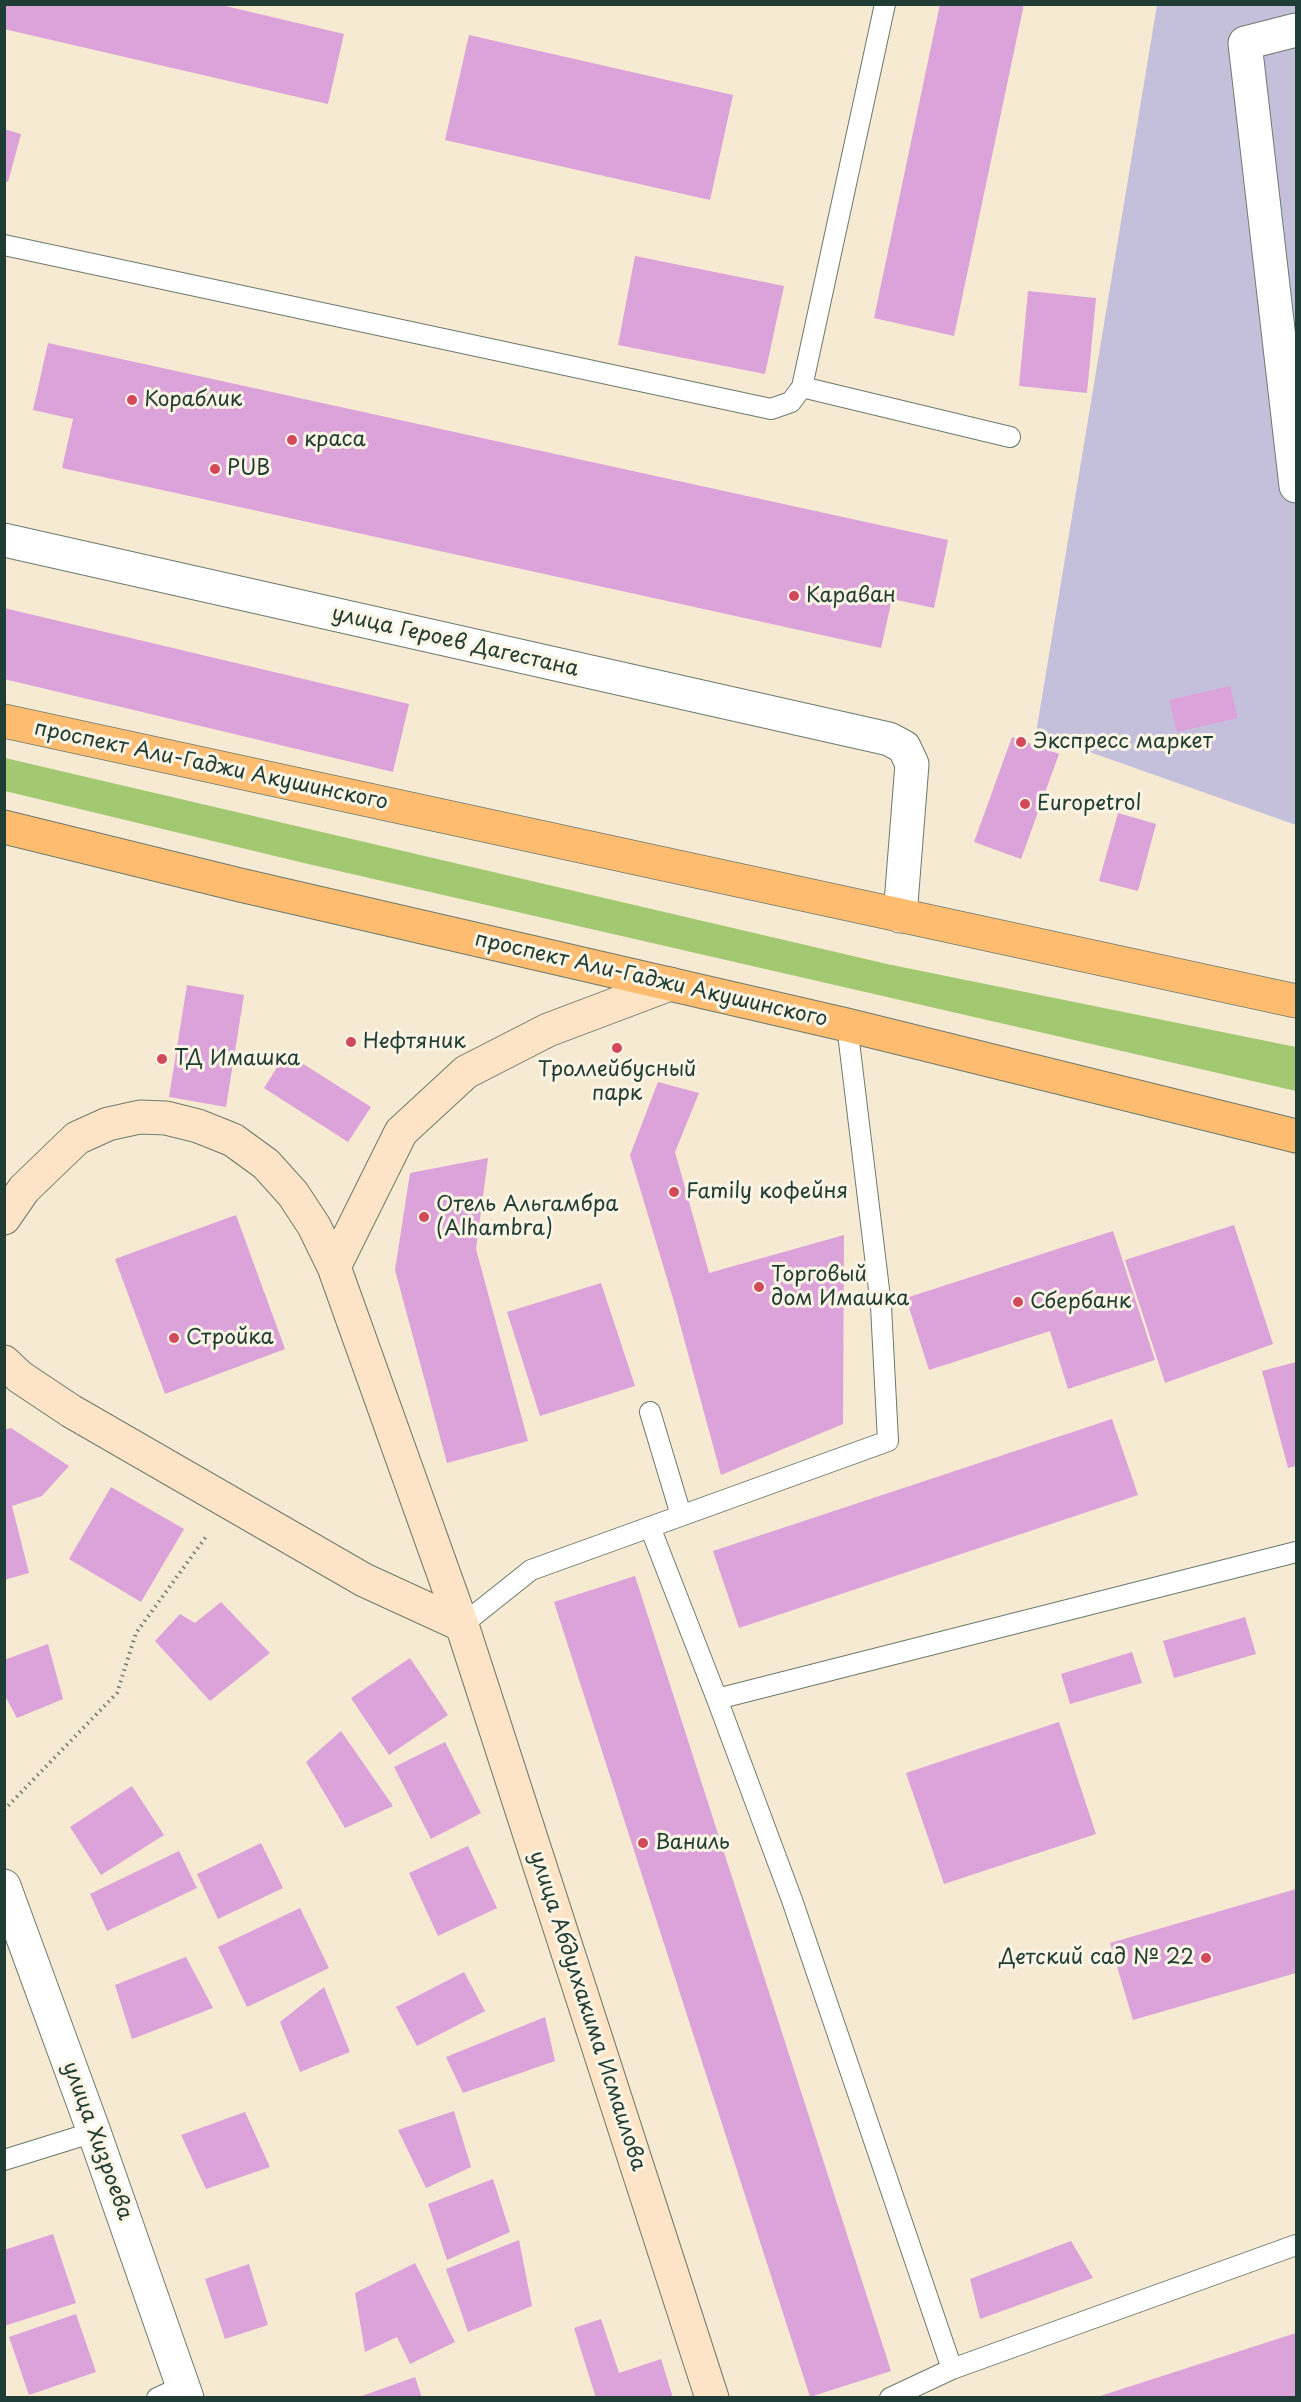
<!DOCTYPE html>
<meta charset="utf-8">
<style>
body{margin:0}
#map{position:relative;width:1301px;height:2402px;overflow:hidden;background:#f7ead3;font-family:"Playpen Sans",sans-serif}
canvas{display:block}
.frame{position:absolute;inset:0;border:6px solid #1f3d34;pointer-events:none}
</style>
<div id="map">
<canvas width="1301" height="2402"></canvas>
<div class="frame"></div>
</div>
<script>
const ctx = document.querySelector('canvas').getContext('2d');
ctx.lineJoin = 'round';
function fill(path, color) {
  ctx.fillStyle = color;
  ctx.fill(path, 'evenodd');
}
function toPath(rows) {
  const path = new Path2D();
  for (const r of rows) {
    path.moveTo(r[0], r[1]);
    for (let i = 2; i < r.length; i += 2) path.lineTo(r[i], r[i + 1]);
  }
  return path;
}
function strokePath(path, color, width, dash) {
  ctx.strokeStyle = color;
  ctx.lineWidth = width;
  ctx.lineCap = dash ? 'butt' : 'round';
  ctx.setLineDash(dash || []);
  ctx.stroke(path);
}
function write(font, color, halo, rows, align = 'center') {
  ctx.font = font + ' "Playpen Sans",sans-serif';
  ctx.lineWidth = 6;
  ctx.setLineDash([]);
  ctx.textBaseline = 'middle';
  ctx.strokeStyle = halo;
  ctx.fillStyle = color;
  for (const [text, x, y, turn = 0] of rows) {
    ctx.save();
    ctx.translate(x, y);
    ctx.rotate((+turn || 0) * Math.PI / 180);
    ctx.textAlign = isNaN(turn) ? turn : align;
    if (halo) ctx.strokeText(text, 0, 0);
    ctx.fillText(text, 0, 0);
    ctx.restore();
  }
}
fill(toPath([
 [1157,5,1296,5,1296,825,1036,733]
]), '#c4c0db');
fill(toPath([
 [5,758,887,964,1296,1047,1296,1091,304,863,5,791]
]), '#a2c872');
fill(toPath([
 [4,4,217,4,344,34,328,104,4,29],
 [940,4,1024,4,954,336,874,318],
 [469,35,733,95,710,200,445,140],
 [4,129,21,134,8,182,4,181],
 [635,256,784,286,765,374,618,345],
 [1028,291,1096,298,1087,393,1019,386],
 [48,343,948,540,934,608,892,599,881,648,62,468,73,419,33,410],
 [4,608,409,704,393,772,4,679],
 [1230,686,1238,718,1177,732,1169,700],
 [1012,737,1059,754,1021,859,974,842],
 [1118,813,1156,824,1138,891,1099,881],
 [187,985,244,995,226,1107,169,1097],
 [286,1053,371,1107,348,1142,264,1088],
 [658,1082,699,1093,675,1152,709,1273,844,1235,843,1424,721,1475,674,1302,630,1155],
 [488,1158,476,1249,528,1441,447,1463,395,1270,410,1173],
 [236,1215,285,1349,165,1394,115,1259],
 [1234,1225,1273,1344,1165,1383,1125,1260],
 [1113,1231,1155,1360,1068,1389,1050,1331,929,1370,906,1298],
 [601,1283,635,1386,540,1416,507,1312],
 [1296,1362,1296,1466,1288,1468,1262,1371],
 [1112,1419,1138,1495,739,1628,713,1551],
 [11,1428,69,1466,42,1496,12,1506,29,1573,4,1580,4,1430],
 [111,1487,184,1529,141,1602,69,1559],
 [635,1576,891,2371,810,2397,554,1602],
 [221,1602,270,1653,210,1701,155,1641,180,1614,195,1623],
 [1245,1617,1256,1654,1174,1678,1163,1641],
 [48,1644,63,1699,17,1718,4,1694,4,1660],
 [1132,1652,1142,1683,1070,1704,1061,1674],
 [410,1658,448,1715,389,1755,351,1698],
 [1059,1722,1096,1834,944,1884,906,1773],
 [341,1731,393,1806,345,1828,306,1762],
 [445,1742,481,1813,431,1839,394,1767],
 [132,1786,164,1835,101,1875,70,1827],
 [261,1843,283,1888,218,1919,197,1874],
 [468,1846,497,1908,438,1936,409,1873],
 [179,1851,197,1888,107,1931,90,1894],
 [1296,1889,1296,1973,1133,2020,1110,1943],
 [300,1908,329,1968,247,2007,218,1947],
 [186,1957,213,2008,132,2039,115,1985],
 [464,1972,485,2011,417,2046,396,2007],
 [324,1987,350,2052,300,2072,280,2022],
 [545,2017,555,2061,463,2093,446,2057],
 [454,2111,471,2167,426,2188,398,2130],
 [245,2112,270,2167,206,2189,181,2135],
 [493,2179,510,2232,447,2260,428,2204],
 [53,2234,76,2303,4,2326,4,2250],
 [519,2240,532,2306,468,2332,446,2269],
 [1071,2241,1093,2278,980,2319,970,2279],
 [415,2263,455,2342,410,2364,397,2337,365,2352,355,2293],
 [249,2264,268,2325,225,2339,205,2279],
 [76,2314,96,2372,29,2395,9,2337],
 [601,2319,619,2373,661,2359,673,2398,596,2398,574,2328],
 [1296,2333,1296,2398,1097,2398,1097,2397],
 [415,2377,422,2398,359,2398,359,2397]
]), '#dca2da');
const lane = toPath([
 [4,245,771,409,791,402,802,387,885,4],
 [802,387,1010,437],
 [650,1412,681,1515],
 [650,1527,717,1699,792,1900,952,2369],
 [462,1625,531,1570,888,1441,881,1306,847,1025],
 [717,1699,1296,1552],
 [4,2160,94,2132],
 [157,2398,183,2386],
 [890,2398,952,2369,1296,2245]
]);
const street = toPath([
 [1296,30,1245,43,1296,486],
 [4,540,889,739,904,747,912,764,900,916],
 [4,1886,94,2132,187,2398]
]);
const secondary = toPath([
 [670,984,548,1030,466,1072,401,1132,334,1267,462,1625,712,2398],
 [4,1218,24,1189,77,1138,108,1124,140,1117,166,1118,198,1126,233,1140,266,1164,293,1194,314,1226,334,1267],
 [4,1362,20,1377,71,1411,364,1580,462,1625]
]);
const primary = toPath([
 [4,721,1296,1001],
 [4,827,240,885,847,1025,1296,1136]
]);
strokePath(lane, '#6b7a6c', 22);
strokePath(street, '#6b7a6c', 35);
strokePath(secondary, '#6b7a6c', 35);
strokePath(primary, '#6b7a6c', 35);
strokePath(toPath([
 [4,1810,117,1693,136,1633,208,1534]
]), '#6b7a6c', 4, [1.5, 4.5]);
strokePath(lane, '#fff', 20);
strokePath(street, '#fff', 33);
strokePath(secondary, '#fee4c6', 33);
strokePath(primary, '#fdbc70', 33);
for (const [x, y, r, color] of [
 [132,400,6,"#d1495b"],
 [292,440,6,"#d1495b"],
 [215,469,6,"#d1495b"],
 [794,596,6,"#d1495b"],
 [1021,742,6,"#d1495b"],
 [1025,804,6,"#d1495b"],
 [351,1042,6,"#d1495b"],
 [617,1048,6,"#d1495b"],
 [162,1059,6,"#d1495b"],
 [674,1192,6,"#d1495b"],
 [424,1217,6,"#d1495b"],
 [759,1287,6,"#d1495b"],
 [1018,1302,6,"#d1495b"],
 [174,1338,6,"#d1495b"],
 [643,1843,6,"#d1495b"],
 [1206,1958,6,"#d1495b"]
]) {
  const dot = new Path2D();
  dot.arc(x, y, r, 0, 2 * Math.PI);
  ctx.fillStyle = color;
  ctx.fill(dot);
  strokePath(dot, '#fcf5e5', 2);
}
write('21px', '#1f3d34', '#fcf5e5', [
 ["Кораблик",144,400],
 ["краса",304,440],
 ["PUB",227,469],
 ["Караван",806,596],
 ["Экспресс маркет",1033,742],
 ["Europetrol",1037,804],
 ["Нефтяник",363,1042],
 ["ТД Имашка",174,1059],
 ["Троллейбусный",617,1070,"center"],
 ["парк",617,1094,"center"],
 ["Family кофейня",686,1192],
 ["Отель Альгамбра",436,1205],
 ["(Alhambra)",436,1229],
 ["Торговый",771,1275],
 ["дом Имашка",771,1299],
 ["Сбербанк",1030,1302],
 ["Стройка",186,1338],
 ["Ваниль",655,1843],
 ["Детский сад № 22",1194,1958,"right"]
], 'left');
write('21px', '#1f3d34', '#fcf5e5', [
 ["улица Героев Дагестана",455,642,13],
 ["проспект Али-Гаджи Акушинского",211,766,12],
 ["проспект Али-Гаджи Акушинского",651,980,13],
 ["улица Абдулхакима Исмаилова",587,2011,72],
 ["улица Хизроева",97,2141,70]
]);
</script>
